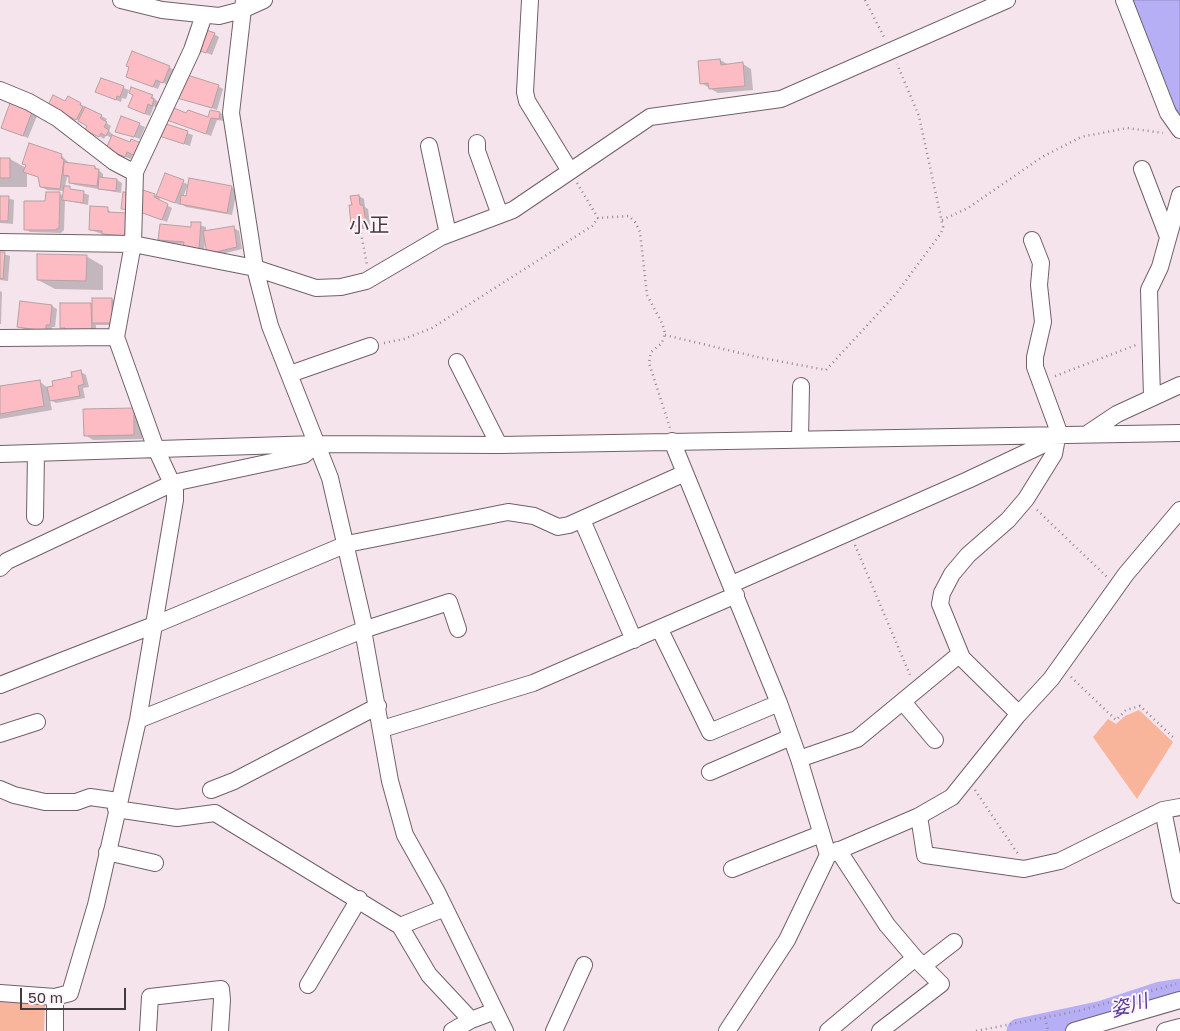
<!DOCTYPE html>
<meta charset="utf-8">
<style>
body{margin:0}
#map{position:relative;width:1180px;height:1031px;overflow:hidden;background:#f6e4ed;font-family:"Golos Text",sans-serif}
canvas{display:block}
.scale{position:absolute;left:20px;top:988px;width:106px;height:22px;box-sizing:border-box;border:2px solid #413a3e;border-top:0;padding-left:6px;font-size:15px;line-height:18px;white-space:nowrap;color:#413a3e;-webkit-text-stroke:4px #fef3f9;paint-order:stroke}
</style>
<div id="map">
<canvas width="1180" height="1031"></canvas>
<div class="scale">50 m</div>
</div>
<script>
const ctx = document.querySelector('canvas').getContext('2d');
ctx.lineJoin = 'round';
function fill(path, color) {
  ctx.fillStyle = color;
  ctx.fill(path, 'evenodd');
}
function toPath(rows) {
  const path = new Path2D();
  for (const r of rows) {
    path.moveTo(r[0], r[1]);
    for (let i = 2; i < r.length; i += 2) path.lineTo(r[i], r[i + 1]);
  }
  return path;
}
function strokePath(path, color, width, dash) {
  ctx.strokeStyle = color;
  ctx.lineWidth = width;
  ctx.lineCap = dash ? 'butt' : 'round';
  ctx.setLineDash(dash || []);
  ctx.stroke(path);
}
function write(font, color, halo, rows, align = 'center') {
  ctx.font = font + ' "Golos Text","Noto Sans JP",sans-serif';
  ctx.lineWidth = 4;
  ctx.setLineDash([]);
  ctx.textBaseline = 'middle';
  ctx.strokeStyle = halo;
  ctx.fillStyle = color;
  for (const [text, x, y, turn = 0] of rows) {
    ctx.save();
    ctx.translate(x, y);
    ctx.rotate((+turn || 0) * Math.PI / 180);
    ctx.textAlign = isNaN(turn) ? turn : align;
    if (halo) ctx.strokeText(text, 0, 0);
    ctx.fillText(text, 0, 0);
    ctx.restore();
  }
}
fill(toPath([
 [1139,710,1173,742,1137,799,1093,737,1108,719,1116,724,1125,716],
 [3,1000,45,1003,44,1031,0,1031,0,1002]
]), '#f9b49c');
const water = toPath([
 [1131,0,1180,0,1180,114,1164,92,1131,0]
]);
fill(water, '#b7aff6');
strokePath(water, '#948cbf', 1);
fill(toPath([
 [214,34,219,37,212,55,202,51],
 [132,53,175,70,169,85,161,82,158,89,132,79],
 [720,60,729,65,743,64,751,69,753,90,718,93,701,83],
 [101,79,129,90,126,99,122,98,121,102,97,92],
 [218,86,223,89,217,110,178,97],
 [152,96,159,103,157,108,154,106,150,116,135,110],
 [66,103,80,104,107,119,105,122,111,126,109,131,133,154,131,159,113,152,112,138,106,135,104,139,87,129,89,126,49,105],
 [11,105,37,116,28,138,7,130],
 [220,113,225,116,224,121,217,120,211,136,166,119,186,114,209,119],
 [122,117,145,127,140,139,116,131],
 [161,124,193,135,190,146,163,137],
 [61,155,70,164,95,167,103,174,103,179,117,180,122,183,121,193,75,185,70,182,70,178,67,177,65,187,89,195,88,205,65,200,64,230,61,233,30,232,25,229,47,202,60,194,64,196,65,191,47,190,41,187,40,178,27,172,27,187,0,187,0,159,10,159,26,168],
 [166,174,189,185,231,187,237,190,232,215,186,207,181,204,180,205,160,197,159,201,172,208,167,222,144,213,154,195,157,196],
 [188,185,187,198,183,197],
 [0,196,14,200,13,224,0,223],
 [359,196,364,199,365,207,368,209,370,225,368,226,368,228,362,229,353,224,353,206],
 [107,209,113,214,126,215,130,238,109,236,90,230],
 [192,223,206,227,206,232,234,228,239,231,242,249,213,256,205,241,204,251,185,244,165,243,160,240,192,228],
 [0,253,10,256,8,281,0,280],
 [86,256,103,266,103,290,55,289,38,280],
 [0,291,2,292,1,324,0,324],
 [112,299,117,302,117,325,96,325,96,335,61,327,91,304,93,306],
 [21,303,52,306,57,309,55,327,52,327,51,333,24,329,18,326],
 [81,372,86,375,89,387,83,388,85,398,56,403,50,400,52,410,0,419,0,388,39,381,48,388,73,378],
 [133,409,142,414,142,439,93,440,85,435]
]), '#0003');
strokePath(toPath([
 [1019,1031,1103,1013,1161,994,1180,991]
]), '#b7aff6', 25);
const building = toPath([
 [203,29,215,33,206,53,195,49,203,29],
 [132,51,170,66,163,83,156,80,153,87,126,77,129,67,126,66,132,51],
 [720,59,721,65,743,62,745,86,709,89,708,83,700,84,698,61,720,59],
 [184,74,219,85,212,108,177,98,184,74],
 [101,78,124,86,120,97,117,96,116,100,95,92,101,78],
 [131,87,153,95,151,98,154,99,152,106,148,104,145,114,128,107,133,95,129,93,131,87],
 [53,95,65,101,68,96,81,103,80,105,83,107,76,120,48,105,53,95],
 [10,103,32,112,23,136,1,128,10,103],
 [169,106,186,113,188,110,208,117,210,110,220,112,219,119,211,118,206,134,164,119,169,106],
 [85,107,102,115,100,118,107,122,104,127,109,130,106,136,101,133,99,137,85,130,87,126,78,121,85,107],
 [121,116,140,123,134,137,115,132,121,116],
 [160,122,188,131,184,144,156,135,160,122],
 [112,135,130,142,131,139,141,143,136,156,127,152,125,157,106,149,112,135],
 [29,143,62,154,61,158,64,160,60,189,40,187,38,177,23,172,26,165,22,164,29,143],
 [0,158,10,158,10,178,0,178,0,158],
 [64,162,95,166,95,169,99,169,97,186,69,183,69,176,63,175,64,162],
 [165,173,184,180,175,203,156,196,165,173],
 [99,177,117,179,116,191,98,189,99,177],
 [189,178,232,186,227,213,180,204,181,195,186,196,189,178],
 [64,186,70,186,70,189,84,191,83,203,62,200,64,186],
 [143,190,155,194,154,197,168,204,162,220,137,211,143,190],
 [46,192,60,192,59,228,55,230,24,230,24,201,45,201,46,192],
 [123,192,132,193,130,210,121,209,123,192],
 [359,195,360,205,363,205,366,223,363,223,363,226,356,227,355,224,351,224,349,205,352,205,350,196,359,195],
 [0,196,9,196,8,221,0,221,0,196],
 [90,206,108,207,108,212,126,213,125,236,102,234,102,231,89,230,90,206],
 [191,222,201,222,199,249,183,248,184,242,158,240,160,224,191,227,191,222],
 [234,226,237,247,207,254,203,231,234,226],
 [0,252,5,252,3,279,0,278,0,252],
 [37,254,87,255,86,281,37,280,37,254],
 [92,298,112,298,112,323,92,323,92,298],
 [20,301,52,305,50,325,46,325,46,331,17,327,20,301],
 [60,303,91,303,92,332,65,333,65,328,60,328,60,303],
 [81,370,84,384,78,386,80,396,50,401,47,387,53,386,52,381,72,377,71,372,81,370],
 [40,380,44,406,0,414,0,386,40,380],
 [134,408,134,435,84,436,83,409,134,408]
]);
fill(building, '#fdbcc3');
strokePath(building, '#b5a1a2', 1);
const minor = toPath([
 [121,0,162,10,219,16,242,10,264,0],
 [244,0,231,113,255,268,270,326,330,478,364,625,363,630,390,781,405,835,437,892,505,1031],
 [530,0,525,92,527,101,570,171],
 [1124,0,1168,113,1180,130],
 [0,90,29,102,57,118,114,162,135,173],
 [477,143,477,151,500,215],
 [429,146,448,234],
 [1142,169,1168,237],
 [0,242,133,244,255,268,316,288,341,287,366,281,441,237,513,210,650,117,781,99,1007,0],
 [0,338,116,337],
 [457,362,499,445],
 [290,374,370,346],
 [1152,397,1149,290,1160,267,1180,195],
 [1087,434,1117,414,1180,385],
 [800,439,801,386],
 [672,441,779,703,799,759,828,855],
 [0,454,317,444,499,445,1180,433],
 [35,517,36,453],
 [582,520,634,640],
 [0,568,7,561,173,483,304,455,317,444],
 [732,584,968,480,1057,438,1060,435,1035,367,1035,357,1043,322,1039,285,1041,263,1032,240],
 [660,630,710,732,779,703],
 [0,685,154,625,347,544,508,512,534,516,558,527,569,525,685,473],
 [903,702,935,740],
 [1019,714,962,658,940,604,942,593,952,574,968,555,1008,520,1026,499,1054,454,1057,438],
 [138,720,363,630,449,602,458,629],
 [382,729,533,683,736,595],
 [0,734,37,722],
 [799,759,857,739,960,654],
 [710,772,791,737],
 [0,789,14,795,45,802,76,802,90,797,118,801],
 [211,790,234,781,378,706],
 [116,809,177,818,215,813,400,926,429,975,471,1020],
 [1163,810,1180,895],
 [919,816,925,855,1024,869,1060,861,1163,810,1180,807],
 [107,852,155,863],
 [732,869,821,834],
 [400,926,445,908],
 [923,966,954,942],
 [308,985,359,899],
 [0,993,55,997,70,993,96,905,138,720,175,500,175,490,156,449,116,337,133,244,135,172,192,50,204,15],
 [55,997,55,1031],
 [148,1031,150,997,221,989,222,1000,220,1031],
 [452,1031,471,1020,495,1011],
 [554,1031,584,965],
 [727,1031,787,940,828,855,919,816,952,797,1017,716,1051,679,1126,574,1180,510],
 [828,1031,915,958,887,925,838,850],
 [880,1031,941,984,915,958],
 [1074,1031,1180,1000],
 [1165,1031,1180,1027]
]);
strokePath(minor, '#706069', 18);
strokePath(toPath([
 [865,0,885,39],
 [577,183,598,218,629,216,635,222,640,232,647,295,662,323,665,333,662,343,651,352,649,363,670,428],
 [942,220,968,208,1042,157,1081,137,1127,128,1163,133],
 [360,228,367,265],
 [665,335,757,357,826,370,896,294,941,233,943,227,919,116,897,64],
 [384,343,404,339,432,328,592,226,598,218],
 [1055,376,1136,345],
 [1037,510,1107,577],
 [855,545,910,675],
 [1071,677,1116,720,1126,710,1140,706,1175,739],
 [975,790,1018,854],
 [1045,1018,1048,1031],
 [976,1031,1078,1011,1176,984]
]), '#93878d', 2.5, [1, 4]);
strokePath(minor, '#fff', 16);
write('italic 19px', '#50399e', '#fef3f9', [
 ["姿川",1129,1006,-16]
]);
write('20px', '#413a3e', '#fef3f9', [
 ["小正",369,226]
]);
</script>
